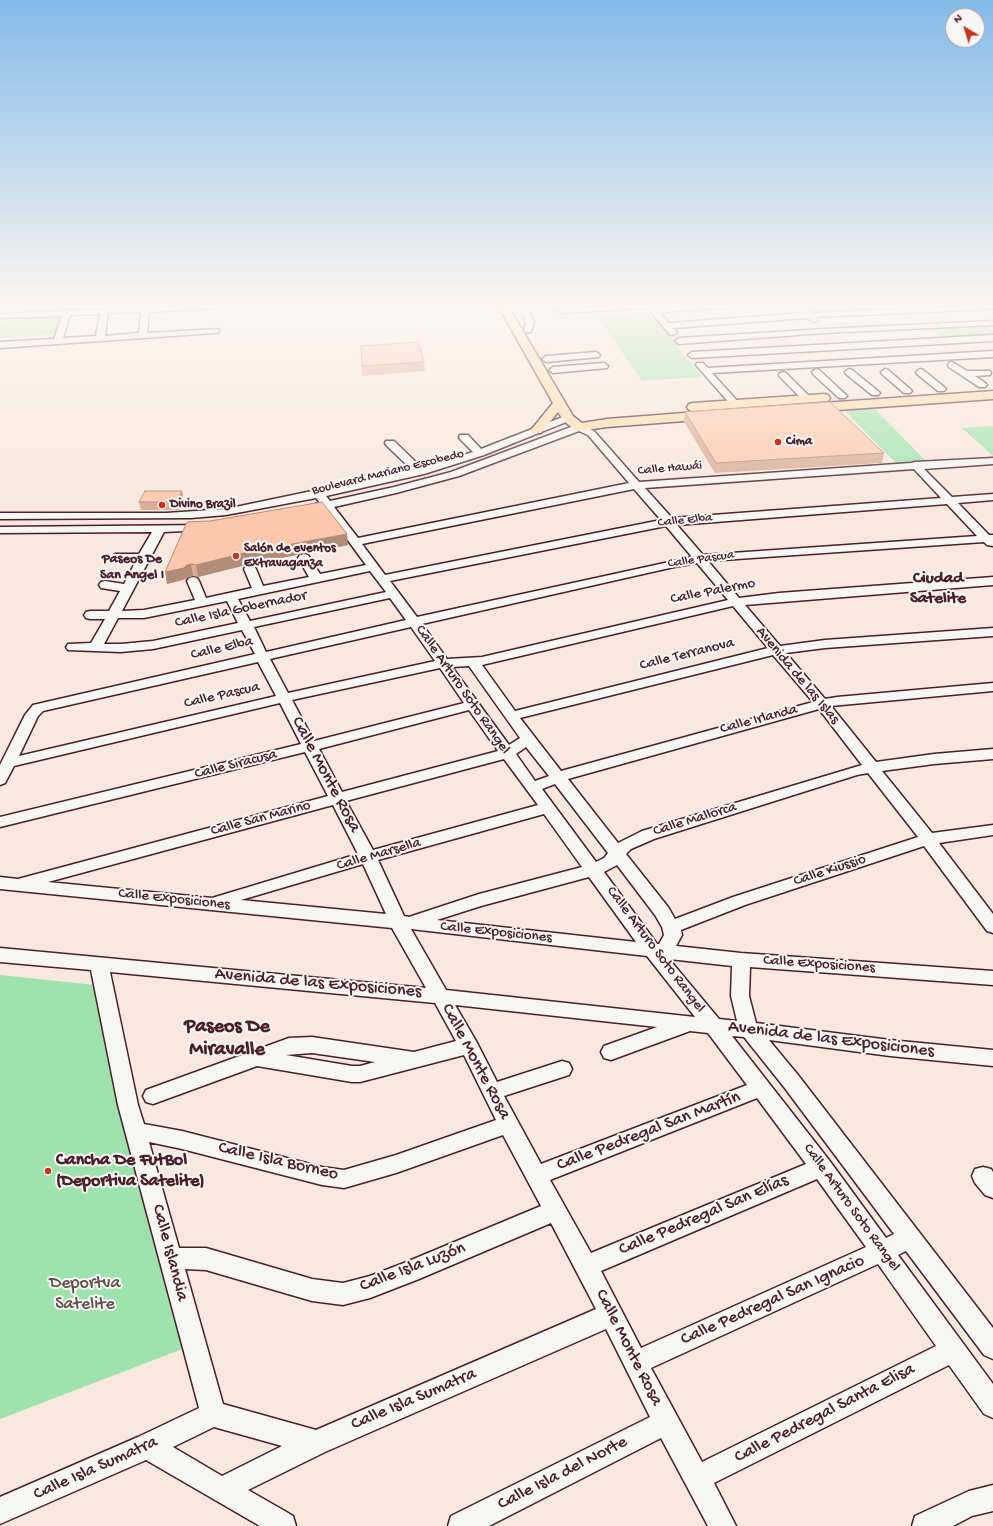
<!DOCTYPE html>
<meta charset="utf-8">
<style>
body{margin:0}
#map{position:relative;width:993px;height:1526px;overflow:hidden;background:#f8e8dd;font-family:"Gochi Hand",sans-serif}
canvas{display:block}
.north{position:absolute;left:945px;top:8px;width:40px;height:40px;box-sizing:border-box;background:#f6f6f2;border:1px solid #b1a0a2;border-radius:50%;rotate:322deg;font-size:11px;font-weight:700;line-height:16px;text-align:center;color:#4a1f2b}
.north::after{content:'';display:block;margin:auto;width:14px;height:18px;background:#c8321e;clip-path:polygon(50% 0,100% 100%,50% 72%,0 100%)}
</style>
<div id="map">
<canvas width="993" height="1526"></canvas>
<div class="north">N</div>
</div>
<script>
const ctx = document.querySelector('canvas').getContext('2d');
ctx.lineJoin = 'round';
function fill(path, color) {
  ctx.fillStyle = color;
  ctx.fill(path, 'evenodd');
}
function toPath(rows) {
  const path = new Path2D();
  for (const r of rows) {
    path.moveTo(r[0], r[1]);
    for (let i = 2; i < r.length; i += 2) path.lineTo(r[i], r[i + 1]);
  }
  return path;
}
function strokePath(path, color, width, dash) {
  ctx.strokeStyle = color;
  ctx.lineWidth = width;
  ctx.lineCap = dash ? 'butt' : 'round';
  ctx.setLineDash(dash || []);
  ctx.stroke(path);
}
function write(font, color, halo, rows, align = 'center') {
  ctx.font = font + ' "Gochi Hand",sans-serif';
  ctx.lineWidth = 4;
  ctx.setLineDash([]);
  ctx.textBaseline = 'middle';
  ctx.strokeStyle = halo;
  ctx.fillStyle = color;
  for (const [text, x, y, turn = 0] of rows) {
    ctx.save();
    ctx.translate(x, y);
    ctx.rotate((+turn || 0) * Math.PI / 180);
    ctx.textAlign = isNaN(turn) ? turn : align;
    if (halo) ctx.strokeText(text, 0, 0);
    ctx.fillText(text, 0, 0);
    ctx.restore();
  }
}
fill(toPath([
 [650,312,702,377,642,381,596,315],
 [64,313,58,334,0,338,0,323,15,317],
 [985,325,993,331,993,335,942,337,931,328],
 [875,409,927,462,897,464,845,411],
 [993,426,993,456,962,428],
 [0,975,95,985,185,1348,0,1419]
]), '#9ee3ae');
const minor = toPath([
 [218,304,222,304,222,308,149,312,147,333,218,329,219,331,218,333,215,333,0,348,0,342,54,339,62,316,0,318,0,314,218,304],
 [141,312,139,333,105,336,108,313,141,312],
 [100,314,96,336,63,338,70,315,100,314],
 [517,304,525,304,534,322,531,332,525,332,524,330,526,322,517,304],
 [644,304,652,304,655,307,723,304,763,304,759,306,659,312,669,323,803,313,794,304,802,304,811,313,993,305,993,309,816,317,818,320,814,322,807,318,673,328,677,333,673,335,670,335,648,308,561,313,557,311,561,309,644,304],
 [993,321,993,325,824,333,679,344,675,341,679,338,824,329,993,321],
 [993,335,993,341,692,358,688,355,692,352,993,335],
 [993,351,993,357,712,373,740,404,735,407,732,406,696,365,697,363,703,363,708,368,993,351],
 [596,352,600,355,599,357,546,362,542,359,546,356,596,352],
 [952,362,967,371,990,371,991,373,990,375,975,376,985,383,987,385,985,387,979,387,949,367,948,365,949,363,952,362],
 [604,363,608,366,607,368,553,373,549,370,553,367,604,363],
 [816,369,819,370,845,394,847,396,845,398,839,398,813,374,812,372,816,369],
 [849,369,852,370,878,391,880,393,878,395,872,395,846,374,845,372,849,369],
 [885,369,888,370,910,389,912,391,910,393,904,393,882,374,881,372,885,369],
 [920,369,923,370,944,387,946,389,944,391,938,391,917,374,916,372,920,369],
 [783,372,786,373,812,399,810,401,804,401,780,377,779,375,780,373,783,372],
 [568,415,571,416,573,418,571,420,484,455,424,474,326,496,330,501,394,487,451,472,579,424,594,431,639,482,911,463,915,462,993,458,993,464,924,469,952,497,993,494,993,500,958,503,989,535,993,535,993,546,987,545,984,542,708,561,739,598,779,593,993,577,993,585,745,605,780,646,825,640,993,628,993,636,825,648,786,653,825,699,837,697,993,683,993,691,831,706,876,762,934,754,993,749,993,759,934,764,882,771,932,833,993,825,993,835,939,843,993,914,993,933,987,931,924,846,745,905,681,930,682,935,676,946,741,953,993,971,993,985,750,967,749,996,756,1023,890,1040,993,1050,993,1066,890,1056,769,1040,798,1075,993,1328,993,1359,984,1355,906,1251,898,1255,993,1384,993,1418,984,1414,949,1365,714,1483,736,1526,708,1526,661,1438,489,1526,448,1526,451,1516,650,1417,606,1329,325,1452,248,1490,283,1510,293,1516,296,1526,260,1526,146,1460,0,1524,0,1497,138,1437,199,1408,118,1105,91,970,0,962,0,948,426,988,392,928,0,889,0,877,18,879,328,796,305,752,0,827,0,817,301,744,280,703,14,766,5,783,0,785,0,765,25,715,33,705,255,654,242,630,153,649,121,652,68,650,66,647,68,644,91,643,105,619,90,619,86,618,84,615,86,612,90,611,109,611,120,591,101,588,99,585,101,582,105,581,124,584,136,561,115,558,113,556,115,554,139,554,152,532,0,533,0,527,209,525,211,527,209,529,205,530,164,532,122,611,144,610,195,600,187,581,189,578,193,577,197,578,199,581,206,598,252,588,244,569,246,566,250,565,254,566,256,569,263,586,309,577,298,558,300,555,304,554,308,555,320,574,366,565,325,509,305,513,301,512,299,510,301,508,320,503,316,498,226,515,191,518,0,519,0,513,166,513,226,509,412,470,386,445,385,443,386,441,394,441,422,468,473,452,460,439,459,437,460,435,468,435,481,449,568,415],
 [579,431,588,435,629,483,358,538,334,507,396,493,459,476,579,431],
 [914,469,941,498,672,518,645,488,914,469],
 [634,489,661,520,385,575,362,544,634,489],
 [947,504,977,536,703,555,677,525,947,504],
 [666,526,692,557,417,617,390,581,666,526],
 [697,563,728,600,482,657,447,659,422,624,674,567,697,563],
 [370,571,386,592,250,621,238,599,370,571],
 [390,598,406,620,266,652,254,627,390,598],
 [227,601,238,623,153,641,121,644,104,644,118,618,144,618,227,601],
 [733,606,768,648,515,711,482,665,733,606],
 [411,627,435,661,288,693,270,659,411,627],
 [773,655,813,702,561,771,520,718,773,655],
 [258,662,276,696,19,756,38,716,43,711,258,662],
 [469,666,520,738,509,745,452,667,469,666],
 [440,668,464,703,314,741,292,700,440,668],
 [819,709,862,765,642,831,618,843,568,779,819,709],
 [469,710,498,751,342,792,319,749,469,710],
 [526,747,549,776,535,781,516,754,526,747],
 [504,759,538,805,373,850,346,801,504,759],
 [868,773,918,837,733,897,675,919,668,907,626,854,631,849,654,839,857,775,868,773],
 [555,784,608,853,604,858,596,862,542,789,555,784],
 [333,805,358,854,212,898,48,882,333,805],
 [544,814,582,867,479,894,409,917,404,916,378,860,544,814],
 [363,864,386,914,241,900,363,864],
 [617,865,655,915,662,927,664,935,659,944,657,944,604,872,617,865],
 [589,877,636,942,437,920,481,906,589,877],
 [411,929,647,956,695,1017,446,990,411,929],
 [669,959,732,966,731,996,737,1021,719,1019,669,959],
 [110,972,435,1003,456,1041,414,1052,312,1037,289,1038,146,1090,143,1096,146,1102,153,1104,257,1066,352,1082,360,1082,464,1055,496,1120,396,1155,344,1170,322,1167,182,1131,144,1124,138,1105,110,972],
 [455,1005,657,1027,604,1046,601,1052,604,1058,611,1060,690,1031,708,1033,747,1085,541,1164,504,1096,569,1075,572,1069,569,1063,562,1061,497,1082,476,1041,455,1005],
 [732,1036,744,1037,784,1087,894,1234,886,1238,829,1160,732,1036],
 [312,1053,375,1062,360,1066,352,1066,286,1055,312,1053],
 [757,1098,806,1164,591,1253,550,1180,757,1098],
 [503,1135,541,1206,404,1263,370,1276,343,1283,312,1279,206,1248,179,1248,149,1142,182,1149,322,1185,344,1188,396,1173,503,1135],
 [817,1179,866,1247,641,1348,601,1271,817,1179],
 [551,1223,596,1309,316,1430,223,1404,185,1269,206,1270,312,1301,343,1305,370,1298,419,1279,551,1223],
 [878,1264,936,1346,702,1462,651,1368,878,1264],
 [214,1427,282,1446,222,1476,173,1447,214,1427],
 [983,1167,991,1169,993,1172,993,1198,985,1195,975,1183,972,1176,975,1169,983,1167],
 [993,1485,993,1511,972,1516,953,1526,912,1526,915,1516,969,1491,993,1485]
]);
const major = toPath([
 [497,304,507,304,573,416,582,423,607,419,710,411,714,412,716,415,714,418,710,419,607,427,579,431,575,430,564,421,558,412,541,433,533,433,531,430,553,403,497,304],
 [993,391,993,399,809,412,805,411,803,408,805,405,809,404,993,391],
 [824,394,828,395,830,398,828,401,693,411,689,410,687,407,689,404,693,403,824,394]
]);
strokePath(minor, '#4a1f2b', 3);
strokePath(major, '#4a1f2b', 3);
fill(minor, '#f6f6f2');
fill(major, '#fbddab');
fill(toPath([
 [361,346,424,362,425,371,362,376],
 [685,412,884,453,882,463,715,473,684,422],
 [182,491,183,499,178,510,141,510,139,502],
 [187,522,348,545,250,564,198,577,193,576,189,577,186,579,167,584,165,572]
]), '#d9ac95');
fill(toPath([
 [182,491,183,499,178,510,176,502],
 [347,534,348,545,250,564,198,577,196,565,248,552],
 [191,564,193,576,189,577,186,579,167,584,165,572]
]), '#b08c79');
const building = toPath([
 [418,342,424,362,362,366,361,346,418,342],
 [830,402,884,453,716,463,685,412,830,402],
 [145,491,182,491,176,502,139,502,145,491],
 [322,502,347,534,248,552,196,565,191,564,187,565,184,568,165,572,187,522,210,521,322,502]
]);
fill(building, '#fcc8ad');
strokePath(building, '#b08c79', 1);
const sky = ctx.createLinearGradient(0, 0, 0, 517);
sky.addColorStop(0, '#83bae9');
sky.addColorStop(0.59, '#fcf5f0');
sky.addColorStop(1, '#fcf5f000');
ctx.fillStyle = sky;
ctx.fillRect(0, 0, 993, 517);
for (const [x, y, r, color] of [
 [778,442,4,"#c8321e"],
 [162,505,4,"#c8321e"],
 [236,556,4,"#c8321e"],
 [48,1171,4,"#c8321e"]
]) {
  const dot = new Path2D();
  dot.arc(x, y, r, 0, 2 * Math.PI);
  ctx.fillStyle = color;
  ctx.fill(dot);
  strokePath(dot, '#f6f6f2', 1.5);
}
write('bold 13px', '#4a1f2b', '#f6f6f2', [
 ["Cima",786,442],
 ["Divino Brazil",170,505],
 ["Salón de eventos",244,549],
 ["Extravaganza",244,564]
], 'left');
write('13px', '#4a1f2b', '#f6f6f2', [
 ["Calle Hawái",670,469,-5],
 ["Boulevard Mariano Escobedo",388,473,-14],
 ["Calle Elba",685,521,-6],
 ["Calle Pascua",701,560,-8]
]);
write('bold 14px', '#4a1f2b', '#f6f6f2', [
 ["Paseos De",132,560],
 ["San Angel I",132,576]
]);
write('15px', '#4a1f2b', '#f6f6f2', [
 ["Calle Palermo",713,592,-11],
 ["Calle Isla Gobernador",241,610,-12],
 ["Calle Elba",222,649,-13],
 ["Calle Terranova",687,655,-14],
 ["Avenida de las Islas",797,676,50],
 ["Calle Arturo Soto Rangel",462,690,55],
 ["Calle Pascua",222,696,-13],
 ["Calle Irlanda",759,720,-15],
 ["Calle Siracusa",236,765,-14],
 ["Calle San Marino",261,819,-15],
 ["Calle Mallorca",695,820,-17],
 ["Calle Marsella",379,855,-16],
 ["Calle Kiussio",830,871,-18],
 ["Calle Exposiciones",174,900,6],
 ["Calle Exposiciones",496,933,6],
 ["Calle Arturo Soto Rangel",655,950,53],
 ["Calle Exposiciones",819,965,4],
 ["Calle Arturo Soto Rangel",851,1208,54]
]);
write('bold 17px', '#4a1f2b', '#f6f6f2', [
 ["Ciudad",938,579],
 ["Satelite",938,599]
]);
write('18px', '#4a1f2b', '#f6f6f2', [
 ["Calle Monte Rosa",325,775,62],
 ["Avenida de las Exposiciones",318,984,5],
 ["Avenida de las Exposiciones",831,1040,7],
 ["Calle Monte Rosa",475,1062,62],
 ["Calle Pedregal San Martín",649,1132,-21],
 ["Calle Isla Borneo",278,1162,13],
 ["Calle Pedregal San Elías",704,1216,-23],
 ["Calle Islandia",169,1253,75],
 ["Calle Isla Luzón",413,1268,-21],
 ["Calle Pedregal San Ignacio",773,1301,-24],
 ["Calle Monte Rosa",628,1348,63],
 ["Calle Isla Sumatra",414,1400,-23],
 ["Calle Pedregal Santa Elisa",825,1414,-27],
 ["Calle Isla Sumatra",96,1469,-24],
 ["Calle Isla del Norte",563,1474,-27]
]);
write('bold 18px', '#4a1f2b', '#f6f6f2', [
 ["Cancha De FutBol",56,1161],
 ["(Deportiva Satelite)",56,1182]
], 'left');
write('18px', '#5f504c', '#f6f6f2', [
 ["Deportva",85,1284],
 ["Satelite",85,1305]
]);
write('bold 20px', '#4a1f2b', '#f6f6f2', [
 ["Paseos De",227,1028],
 ["Miravalle",227,1051]
]);
</script>
